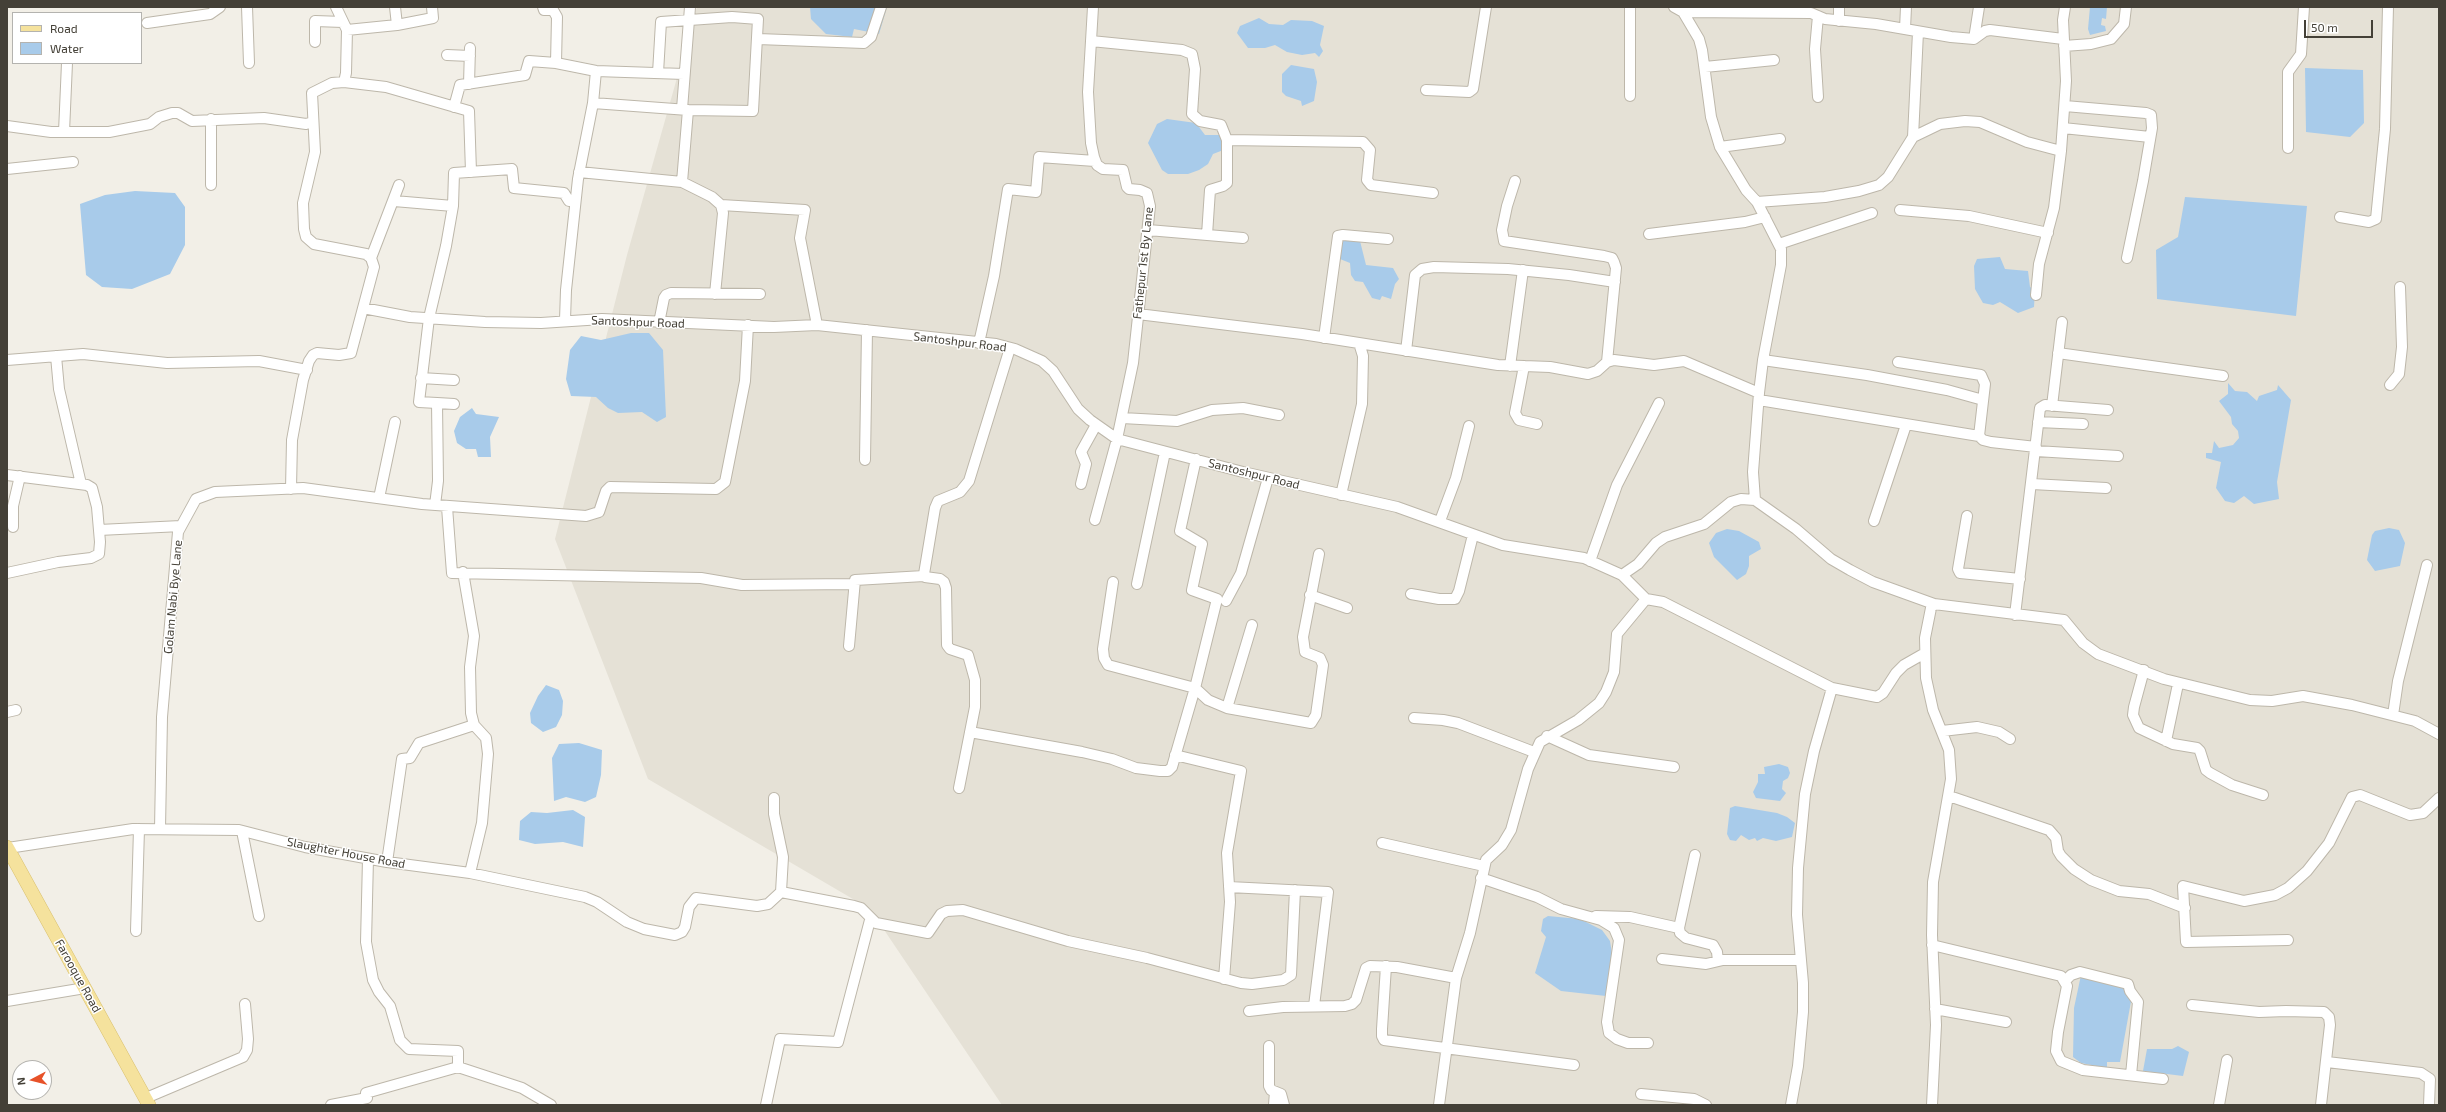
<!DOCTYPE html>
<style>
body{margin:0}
#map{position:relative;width:2446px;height:1112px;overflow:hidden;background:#f2efe7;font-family:"Exo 2",sans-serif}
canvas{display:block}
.frame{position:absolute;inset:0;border:8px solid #444037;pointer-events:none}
.legend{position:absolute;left:12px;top:12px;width:130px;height:52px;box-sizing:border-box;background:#fff;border:1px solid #b4b3af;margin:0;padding:5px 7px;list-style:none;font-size:12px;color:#444037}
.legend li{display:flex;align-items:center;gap:8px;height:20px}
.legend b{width:20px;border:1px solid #b4b3af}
.north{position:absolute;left:12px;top:1060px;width:40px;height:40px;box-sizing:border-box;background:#fff;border:1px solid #b4b3af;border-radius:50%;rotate:263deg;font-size:11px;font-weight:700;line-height:16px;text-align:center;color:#444037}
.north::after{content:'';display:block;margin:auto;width:14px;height:18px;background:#e75229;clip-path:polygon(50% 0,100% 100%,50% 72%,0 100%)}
.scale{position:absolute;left:2304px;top:20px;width:69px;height:18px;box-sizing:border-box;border:2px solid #444037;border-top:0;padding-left:5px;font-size:12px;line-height:14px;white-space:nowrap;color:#444037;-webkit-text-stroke:3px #fff;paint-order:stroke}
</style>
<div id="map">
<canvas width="2446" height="1112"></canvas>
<div class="frame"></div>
<ul class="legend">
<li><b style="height:5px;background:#f5e29d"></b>Road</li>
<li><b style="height:11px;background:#a8cbea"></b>Water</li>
</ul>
<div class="north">N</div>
<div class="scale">50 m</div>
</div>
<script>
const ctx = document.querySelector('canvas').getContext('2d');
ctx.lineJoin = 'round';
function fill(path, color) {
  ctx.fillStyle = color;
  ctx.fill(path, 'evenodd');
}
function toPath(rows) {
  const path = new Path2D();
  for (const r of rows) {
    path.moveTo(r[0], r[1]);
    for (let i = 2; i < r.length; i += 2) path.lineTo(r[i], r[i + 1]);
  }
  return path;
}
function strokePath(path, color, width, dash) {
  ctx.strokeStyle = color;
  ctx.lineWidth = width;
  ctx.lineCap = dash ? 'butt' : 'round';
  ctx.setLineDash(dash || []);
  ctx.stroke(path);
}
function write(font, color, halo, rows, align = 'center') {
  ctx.font = font + ' "Exo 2",sans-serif';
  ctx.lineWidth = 3;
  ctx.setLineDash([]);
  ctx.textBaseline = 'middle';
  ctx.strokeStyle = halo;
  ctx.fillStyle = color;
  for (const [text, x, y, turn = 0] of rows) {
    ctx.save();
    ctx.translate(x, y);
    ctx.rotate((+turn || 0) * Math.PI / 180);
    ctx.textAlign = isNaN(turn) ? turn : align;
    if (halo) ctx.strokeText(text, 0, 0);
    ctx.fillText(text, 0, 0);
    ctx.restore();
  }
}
fill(toPath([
 [697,7,2439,7,2439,1105,1002,1105,870,909,648,779,555,539,627,255]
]), '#e5e1d6');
fill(toPath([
 [810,7,887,7,879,34,854,29,852,37,826,34,811,19],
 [2090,7,2107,7,2106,19,2102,18,2101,25,2105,26,2106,31,2090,35,2088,29],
 [1259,18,1269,24,1283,25,1291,20,1312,21,1324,26,1320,45,1323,51,1319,57,1315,53,1302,55,1287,52,1275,45,1265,48,1248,48,1237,33,1240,26],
 [1291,65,1314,69,1317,82,1314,101,1302,106,1301,101,1286,96,1282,92,1282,74],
 [2305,68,2363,70,2364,123,2350,137,2306,132],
 [1167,119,1196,123,1205,135,1222,135,1226,149,1213,154,1208,164,1199,170,1188,174,1168,174,1162,170,1148,143,1157,124],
 [135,191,175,193,185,207,185,245,170,274,132,289,102,287,86,275,80,204,105,195],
 [2185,197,2307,206,2296,316,2157,299,2156,250,2178,237],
 [1345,238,1360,241,1366,265,1393,268,1399,279,1395,284,1391,299,1382,296,1380,300,1372,298,1363,282,1355,281,1351,275,1350,263,1340,259,1340,242],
 [2000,257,2005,269,2028,271,2030,287,2035,290,2034,307,2018,313,2000,302,1993,305,1983,303,1975,289,1974,266,1977,259],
 [631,333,649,333,663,350,666,417,657,422,642,412,618,413,608,408,596,397,571,396,566,379,570,350,581,336,601,340],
 [2228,383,2235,391,2247,392,2257,401,2259,396,2277,390,2278,385,2291,400,2277,482,2279,499,2254,504,2244,496,2234,503,2225,501,2216,488,2221,462,2206,458,2206,453,2212,453,2214,441,2219,448,2233,445,2239,438,2238,431,2232,424,2231,417,2219,401,2228,394],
 [472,408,476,414,499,417,490,437,491,457,478,457,476,449,466,449,457,443,454,431,460,417],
 [2389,528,2399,530,2405,543,2400,566,2375,571,2367,560,2372,535,2375,531],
 [1727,529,1739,531,1759,542,1761,549,1749,556,1749,566,1746,574,1737,580,1714,557,1709,543,1716,533],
 [546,685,559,690,563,701,562,715,556,727,543,732,531,723,530,713,538,696],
 [579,743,602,750,601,775,596,797,585,802,566,797,554,801,552,758,559,744],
 [1779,764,1788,767,1790,773,1788,778,1783,781,1782,789,1786,793,1780,801,1756,798,1753,792,1758,782,1758,774,1765,774,1764,767],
 [1735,806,1777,813,1787,817,1795,823,1792,837,1776,841,1763,838,1757,841,1755,838,1749,840,1741,835,1736,841,1730,840,1727,834,1730,808],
 [573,810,585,817,583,847,563,842,535,844,519,840,520,821,531,812,547,813],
 [1548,916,1580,919,1602,930,1610,941,1612,954,1606,996,1561,991,1535,973,1546,937,1541,931,1543,919],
 [2081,975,2123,980,2134,985,2120,1062,2107,1062,2107,1068,2081,1063,2073,1057,2074,1008],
 [2178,1046,2189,1052,2183,1076,2143,1071,2147,1049,2172,1049]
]), '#a8cbea');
const minor = toPath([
 [247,7,249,63],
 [543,7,544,10,553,10,557,17,556,63,596,71,684,74],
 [1093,7,1088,92,1091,143,1094,157,1097,165,1103,169,1123,170,1127,187,1129,189,1140,190,1147,193,1150,206,1133,363,1117,439,1095,520],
 [1630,7,1630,96],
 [1674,7,1683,12,1699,39,1702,50,1711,117,1720,147,1746,190,1757,202,1781,249,1781,265,1763,360,1759,393,1753,472,1755,500],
 [1683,12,1811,13,1825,19,1876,24,1951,37,1974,39,1985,31,1990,30,2063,39],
 [1839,21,1839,7],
 [147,23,210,14,220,7],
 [397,25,433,18,432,7],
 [1905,29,1906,7],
 [347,30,397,25,395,7],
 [758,39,864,43,871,37,881,7],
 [1974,39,1979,7],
 [1091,41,1182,50,1192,54,1195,69,1192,114,1200,121,1221,125,1227,140,1227,183,1223,186,1210,190,1207,235],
 [315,42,315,21,343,22],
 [2064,46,2091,44,2111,39,2124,24,2126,7],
 [447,55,470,56],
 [1705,67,1774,60],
 [344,82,386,87,469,111,471,172],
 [469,84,470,48],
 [1426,90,1469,92,1473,89,1486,7],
 [1818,97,1815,49,1818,16],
 [593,103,688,110,753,111,758,19,732,17,661,22,658,73],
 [2065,106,2146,113,2151,115,2152,128,2143,181,2127,258],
 [454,107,460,85,525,75,529,61,556,63],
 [682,109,690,7],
 [7,126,51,132,109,132,150,124,159,117,172,113,178,113,192,121,264,118,306,124,313,122],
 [2063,128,2150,137],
 [64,132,67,63],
 [1913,137,1940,124,1965,121,1980,122,2027,142,2061,151],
 [1227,140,1363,142,1370,150,1367,180,1371,185,1433,193],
 [1720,147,1780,139],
 [2288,148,2288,72,2301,54,2304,7],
 [7,169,73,162],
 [579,172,682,182,712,197,721,205,723,213,715,294],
 [1515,181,1507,206,1502,230,1504,241,1604,256,1612,258,1614,262,1616,268,1607,362],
 [682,182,688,110],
 [211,185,211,119],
 [394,201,453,206],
 [1757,202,1825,197,1859,191,1879,185,1888,177,1913,137,1918,32],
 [721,205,805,210,800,238,817,325],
 [1900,210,1969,216,2048,233],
 [2340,217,2369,222,2376,219,2385,129,2388,7],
 [1148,230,1243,238],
 [1649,234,1745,222,1765,217],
 [1779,244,1872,213],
 [371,258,399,185],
 [2036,295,2039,264,2054,208,2061,151,2066,81,2063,20,2065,7],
 [363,308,410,317,485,322,541,323,602,319,774,327,817,325,996,344,1015,349,1042,361,1053,371,1078,409,1090,420,1117,439,1243,472,1397,507,1503,545,1584,558,1622,575,1646,599,1663,602,1832,688,1877,697,1883,693,1896,673,1904,665,1925,653],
 [1138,314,1302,334,1498,365,1550,367,1588,374,1597,371,1607,362,1614,360,1654,365,1684,361,1759,393],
 [565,320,566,290,578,179,593,103,596,71],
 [659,323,664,298,666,295,671,293,760,294],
 [1324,338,1338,236,1343,235,1388,239],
 [979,343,994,276,1008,189,1036,192,1039,157,1095,161],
 [1406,351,1415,275,1422,269,1434,267,1508,269,1569,275,1615,282],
 [2058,353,2223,376],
 [56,356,59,389,81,484],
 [7,360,83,354,167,363,259,361,307,370],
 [1763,360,1867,375,1947,390,1983,400],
 [1898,362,1981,375,1985,384,1979,436,1983,440,1991,442,2036,447],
 [1510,366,1523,270],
 [1524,366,1515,413,1519,420,1537,424],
 [421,378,454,380],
 [2390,385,2399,374,2402,347,2400,287],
 [1759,400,1979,436],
 [437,403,454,404],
 [2052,406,2062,322],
 [1122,418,1177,421,1212,410,1243,408,1279,415],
 [2038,422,2083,424],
 [2036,451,2118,456],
 [865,460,867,330],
 [7,475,87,485,92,488,97,507,100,542,99,554,91,558,58,562,7,573],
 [1081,484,1086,464,1081,452,1096,425],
 [2032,484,2106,488],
 [291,489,292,440,303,380,309,361,313,355,317,353,339,355,351,353,374,267,371,258,366,254,314,244,306,237,304,229,303,203,315,152,312,93,332,83,344,82,346,73,347,30,336,7],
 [1341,495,1362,404,1363,356,1359,343],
 [379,498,395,422],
 [435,505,438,481,437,403,419,402,429,318,446,246,453,206,454,173,512,169,514,188,564,193,569,201,575,201],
 [447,507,452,573,701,578,742,585,854,584],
 [1967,516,1958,569,1960,573,2020,579],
 [1440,521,1456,478,1469,426],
 [1874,521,1906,425],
 [13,527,13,506,20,476],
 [99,530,181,526],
 [1590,561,1617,485,1659,403],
 [463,572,474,636,470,667,471,713,474,725,486,738,488,754,482,823,470,873],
 [1622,575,1638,564,1656,543,1665,537,1704,524,1731,502,1741,499,1755,500,1796,529,1831,559,1850,570,1873,582,1934,604],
 [1113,582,1103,649,1104,658,1108,665,1195,688,1208,700,1227,708,1311,723,1316,715,1323,665,1320,658,1305,652,1303,637,1319,554],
 [1137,584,1165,452],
 [1411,594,1439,599,1455,599,1459,591,1473,535],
 [1310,595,1347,608],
 [1226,601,1241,573,1268,478],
 [2015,615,2040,408,2045,405,2108,410],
 [849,646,855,580,924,576],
 [2144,670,2134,707,2133,715,2139,728,2173,744,2197,748,2200,751,2206,770,2210,773,2232,785,2263,795],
 [1227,708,1252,625],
 [7,712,16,710],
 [2393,715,2398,681,2427,565],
 [1414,718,1443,720,1458,723,1534,752],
 [1942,731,1977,727,1999,732,2010,739],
 [970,732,1082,752,1112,759,1136,768,1160,771,1168,771,1172,767,1195,688,1217,599,1192,590,1202,544,1180,531,1196,459],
 [1547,736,1589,755,1674,767],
 [2166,741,2178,684],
 [1175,755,1241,771,1227,853,1230,902,1224,979],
 [959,788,975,707,975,680,968,655,950,649,947,645,946,588,944,582,940,579,925,577,924,574,935,508,938,501,960,492,969,481,1010,348],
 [1949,796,2049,830,2056,838,2058,851,2061,856,2074,869,2091,880,2119,891,2149,894,2185,908],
 [160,829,162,717,178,532,196,499,215,492,303,488,422,504,586,516,599,512,606,491,610,487,716,489,725,482,745,381,748,325],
 [242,831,259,916],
 [1382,843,1484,866],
 [8,848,133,829,239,830,305,847,387,862,470,873,585,897,597,902,627,922,644,929,675,935,682,932,685,927,689,907,696,898,757,906,768,904,781,892,783,857,774,814,774,798],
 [1695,855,1679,928,1680,933,1686,938,1713,945,1717,952,1718,961],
 [368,859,366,942,373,980,379,992,390,1006,400,1040,409,1049,458,1051,458,1067],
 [387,862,402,759,410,758,419,743,474,725],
 [1481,878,1537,897,1561,909,1601,920,1614,928,1619,940,1607,1022,1609,1033,1617,1039,1628,1043,1648,1043],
 [1229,887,1328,892,1314,1006],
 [781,892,854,906,861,908,876,923,928,933,941,914,947,911,963,910,1068,941,1147,958,1241,983,1252,984,1283,980,1291,975,1295,890],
 [1596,916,1630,917,1679,928],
 [136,931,139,829],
 [2288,940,2186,942,2183,886,2244,901,2275,895,2288,888,2307,871,2329,843,2352,797,2360,795,2410,815,2423,813,2439,798],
 [1932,945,2061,976,2067,986,2058,1032,2056,1051,2061,1061,2083,1070,2163,1079],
 [1662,959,1706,964,1723,960,1801,960],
 [1386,966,1382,1029,1382,1036,1384,1040,1574,1065],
 [2065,981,2071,975,2080,972,2128,984,2130,991,2138,1002,2131,1075],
 [7,1001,85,988],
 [2192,1005,2259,1012,2286,1011,2324,1012,2329,1017,2330,1025,2321,1105],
 [1935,1009,2006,1022],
 [1249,1011,1283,1007,1345,1006,1352,1004,1356,1000,1366,968,1370,966,1397,967,1456,978],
 [1269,1046,1269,1086,1271,1090,1281,1094,1284,1105],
 [2327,1062,2421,1073,2430,1079,2429,1105],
 [366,1093,458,1067,522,1088,551,1105],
 [1641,1094,1694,1099,1706,1105],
 [146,1098,243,1057,247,1050,248,1039,245,1004],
 [331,1105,367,1098],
 [766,1105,780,1039,838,1042,870,920],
 [1274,1105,1275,1092],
 [1439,1105,1456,978,1470,933,1486,860,1502,845,1511,830,1528,769,1540,742,1578,720,1599,703,1606,692,1614,672,1617,634,1646,599],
 [1791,1105,1798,1066,1803,1012,1803,983,1797,915,1798,868,1805,794,1814,751,1832,688],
 [1932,1105,1936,1025,1932,935,1933,882,1951,779,1949,750,1933,710,1926,678,1925,638,1931,608,1934,604,2064,620,2083,643,2098,654,2164,679,2250,700,2272,701,2303,696,2352,705,2415,721,2439,734],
 [2219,1105,2227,1060]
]);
const major = toPath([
 [7,847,149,1105]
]);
strokePath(minor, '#bdb7aa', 12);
strokePath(major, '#d9c06e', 14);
strokePath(minor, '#fff', 10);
strokePath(major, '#f5e29d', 13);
write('12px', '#444037', '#fff', [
 ["Fathepur 1st By Lane",1143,263,-84],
 ["Santoshpur Road",638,322,2],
 ["Santoshpur Road",960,342,7],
 ["Santoshpur Road",1254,474,14],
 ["Golam Nabi Bye Lane",173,597,-85],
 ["Slaughter House Road",346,853,11],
 ["Farooque Road",78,976,61]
]);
</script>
